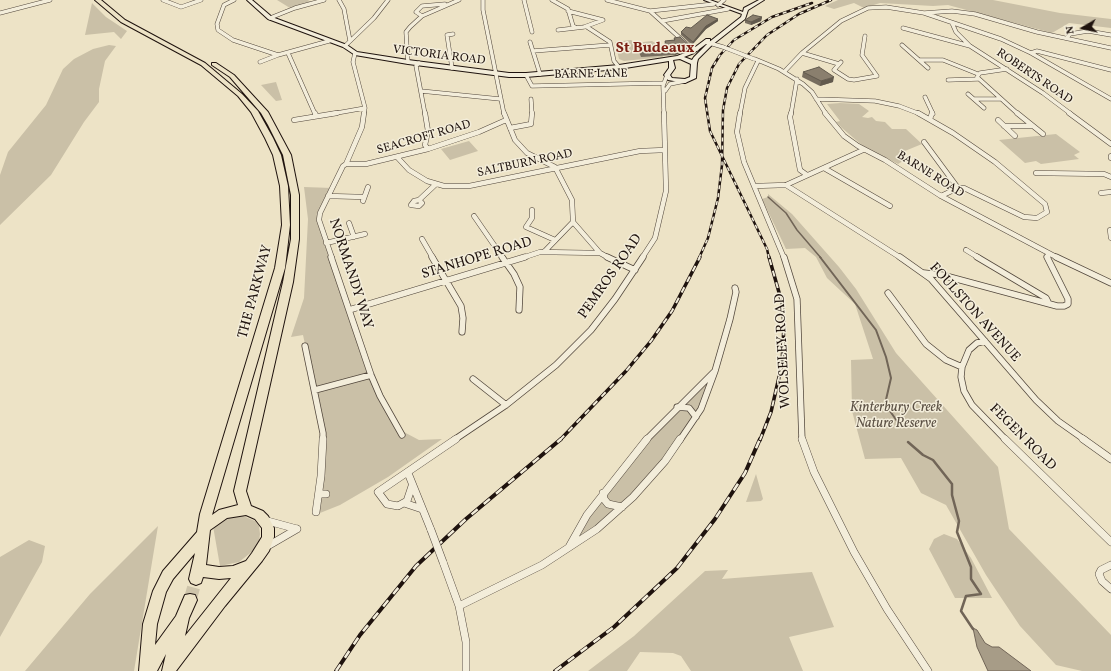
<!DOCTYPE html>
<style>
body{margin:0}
#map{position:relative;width:1111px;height:671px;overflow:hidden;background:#ede3c6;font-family:Vollkorn,serif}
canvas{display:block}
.north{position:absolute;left:1063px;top:8px;width:40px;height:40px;-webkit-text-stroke:3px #f3edda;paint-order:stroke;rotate:261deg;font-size:11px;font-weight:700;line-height:16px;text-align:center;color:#1f130e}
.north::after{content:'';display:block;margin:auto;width:14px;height:18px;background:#1f130e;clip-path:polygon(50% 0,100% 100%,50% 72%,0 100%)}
</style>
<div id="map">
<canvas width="1111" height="671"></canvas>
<div class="north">N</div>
</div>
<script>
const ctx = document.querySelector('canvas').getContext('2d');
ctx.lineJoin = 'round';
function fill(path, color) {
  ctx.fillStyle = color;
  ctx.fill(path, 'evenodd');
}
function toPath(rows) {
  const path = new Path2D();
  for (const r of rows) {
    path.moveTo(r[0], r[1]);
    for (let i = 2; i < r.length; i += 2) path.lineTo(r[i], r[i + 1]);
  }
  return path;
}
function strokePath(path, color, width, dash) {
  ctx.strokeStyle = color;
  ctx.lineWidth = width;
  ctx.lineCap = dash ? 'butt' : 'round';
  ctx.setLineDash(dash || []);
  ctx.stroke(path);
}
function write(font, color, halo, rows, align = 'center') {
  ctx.font = font + ' Vollkorn,serif';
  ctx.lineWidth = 3;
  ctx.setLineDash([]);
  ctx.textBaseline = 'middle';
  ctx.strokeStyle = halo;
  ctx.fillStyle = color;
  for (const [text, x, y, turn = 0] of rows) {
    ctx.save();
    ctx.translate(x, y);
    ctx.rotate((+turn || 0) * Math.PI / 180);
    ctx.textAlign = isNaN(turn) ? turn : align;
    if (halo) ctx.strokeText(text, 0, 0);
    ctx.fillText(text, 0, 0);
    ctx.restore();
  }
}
fill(toPath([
 [277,0,308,0,311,2,290,8],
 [838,0,993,0,1060,13,1111,19,1111,28,1069,23,1052,33,948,5,933,6,880,3,864,8,854,3,834,9,825,6],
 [92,3,106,17,127,31,121,39,114,32,85,35],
 [631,40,635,43,652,41,657,44,663,57,624,61,619,59,615,42],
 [109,45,116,46,105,61,99,89,99,102,84,122,51,175,0,225,0,175,8,152,46,105,63,69,74,59,93,49],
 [276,82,282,100,276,101,261,85],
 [840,103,859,104,869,111,862,117,868,118,872,117,876,121,885,122,892,129,906,129,922,144,900,153,903,161,898,164,864,147,842,128,836,122,840,121,827,104],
 [1056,134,1080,152,1074,155,1079,159,1041,164,1036,161,1025,163,999,140],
 [469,141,478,151,450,160,441,149],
 [304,187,332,188,319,220,371,375,402,431,419,440,442,439,388,477,340,505,315,515,324,451,315,390,303,335,291,337,304,298,308,219],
 [768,194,792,214,839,267,856,289,896,353,998,467,1009,529,1111,635,1111,671,1082,671,1056,665,1020,626,986,575,946,505,921,493,901,458,865,459,852,411,851,360,873,359,855,304,827,278,816,257,805,248,786,249,762,199,768,197],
 [715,371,701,409,633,497,568,549,587,515,641,445],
 [756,474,763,499,761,501,746,502],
 [241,515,255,521,259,526,260,534,259,542,254,550,239,562,220,566,213,526,222,520],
 [158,526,134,671,25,671,90,594],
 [944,534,957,539,971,558,992,598,955,598,929,549,934,539],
 [29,540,45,546,42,562,0,637,0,557],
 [728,570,722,579,812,572,834,627,789,637,803,671,691,671,681,656,673,653,640,652,627,671,588,671,634,636,705,571]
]), '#cac0a7');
const water = toPath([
 [973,628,977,630,985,643,992,647,999,647,1031,671,988,671,977,647,973,628]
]);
fill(water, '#a79c87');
strokePath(water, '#716557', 1);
strokePath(toPath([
 [768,197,786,213,797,230,821,258]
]), '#716557', 1.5);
strokePath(toPath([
 [820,257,876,330,886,357,891,378,885,404,897,421]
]), '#716557', 2);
strokePath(toPath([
 [908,442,923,455,933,460,952,484,952,495,959,521,957,532,971,567,971,579,981,594,966,596,961,611,973,629]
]), '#716557', 2.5);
strokePath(toPath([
 [190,600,196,579]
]), '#cec4aa', 13, [13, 6]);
const streetFar3 = toPath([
 [163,0,181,7,201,0],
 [234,0,224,5,217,24,218,30,233,40,278,55],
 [339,0,344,9,350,41],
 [483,0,483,10,504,114],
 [524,0,532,32],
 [552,0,568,9,573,26,575,27],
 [607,0,650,11,691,48,697,49],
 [718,5,724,0],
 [650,11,714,4],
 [0,13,50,0],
 [924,13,952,11,975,14,1037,32,1111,48],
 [422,16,416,12,422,6,445,4],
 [270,18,295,8,324,0],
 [662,21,728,9],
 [952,23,956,32,970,46,1043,93,1071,114],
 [587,27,610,42,614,61,619,67],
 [903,28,970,46],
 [558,30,584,27,603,20,568,11],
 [1067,38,1070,34,1088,31,1111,35],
 [530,42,540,74],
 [706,42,723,47],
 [902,45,928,68],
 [345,46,374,18,388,0],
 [533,51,610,45],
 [288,53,315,114],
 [355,53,353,62,365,108,364,114],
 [802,53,839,64],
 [1031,53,1037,51,1111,70],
 [755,59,779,69,803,84,812,92,826,114],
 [920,60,943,60,978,74],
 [260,62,278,55,329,41],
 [408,62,406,32,410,27,422,16,459,0],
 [841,62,834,70,848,79,854,80,877,76,862,55,865,36],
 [419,63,416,66,425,114],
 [452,68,447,35,453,34],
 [1007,69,980,73,977,77,1018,114],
 [784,72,802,53,841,21,868,8,886,7,924,13,1001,39,1031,53,1111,99],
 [526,75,532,86,664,83],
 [948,80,978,79],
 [421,91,500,99],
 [665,91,670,84,685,81],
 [968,94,984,108],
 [925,97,933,114],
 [531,99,532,114],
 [816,99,875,101,899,106,920,114],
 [974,99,1000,99],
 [331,114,365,108],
 [664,114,663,86,667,75],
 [740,114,745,88,758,61],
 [791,114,797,79]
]);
const streetFar2 = toPath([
 [315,113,316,116],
 [425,113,428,131,425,145,428,149],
 [504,113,515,140,527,153,555,167,572,200,573,222,600,253],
 [740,113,737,132,744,162,784,258],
 [791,113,790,117,800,170,807,175],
 [825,113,844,136,858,146,885,160,941,196,1058,258],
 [918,113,953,133,995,162,1045,204,1047,212,1037,218,1024,217,964,188,958,188,941,196],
 [1017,113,1043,134],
 [1069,113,1111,144],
 [930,119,932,113],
 [294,120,337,113],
 [998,120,1015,136],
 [1004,126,1033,126],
 [510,128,531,124,532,113],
 [924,142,958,188],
 [1111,156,1111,158],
 [397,157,409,170,427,181,444,186,469,186,640,151,665,150],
 [346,164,366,164,428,149,479,132,506,120],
 [824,168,890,206],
 [1036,173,1104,174,1111,177],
 [786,185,901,258],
 [755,186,786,185,863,150],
 [1101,193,1111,192],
 [328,196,364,197],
 [419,200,422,203,419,206,411,205,414,201,419,200],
 [419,200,436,184],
 [363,201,368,187],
 [532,210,532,218,526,227,555,240],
 [474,216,503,258],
 [349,223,354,237],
 [1110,230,1111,238],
 [422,239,433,258],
 [326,243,365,234],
 [966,250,979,258],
 [544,252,573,222],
 [332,258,319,220,320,213,343,166,346,164,362,127,364,113],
 [522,258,540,252,600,253,609,258],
 [642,258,655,238,666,191,664,113],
 [1048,258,1048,253]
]);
const streetFar1 = toPath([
 [331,257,371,375,380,396,402,435],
 [432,257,461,306,463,318,462,332],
 [502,257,514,274,520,287,519,310],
 [607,257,635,270],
 [784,257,797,299,802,440],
 [900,257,931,279,1036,400,1058,421,1085,440],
 [977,257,1046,298,1048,302],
 [1056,257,1111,283],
 [924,273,942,275,1057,306,1064,306,1068,304,1068,299,1047,257],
 [888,293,926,344,946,360,962,367],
 [349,310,525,257],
 [985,341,977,343,969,350,962,367,961,377,964,391,972,405,1006,440],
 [305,346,323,433,323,440],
 [473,379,506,405],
 [315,390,371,375],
 [677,407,689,408,696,417],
 [454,440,506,405,556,365,591,330,615,299,643,257],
 [646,440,714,372],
 [680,440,701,409,715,371,730,319,736,292,735,288]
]);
const street = toPath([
 [802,439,814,472,854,552,887,609,928,671],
 [1005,439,1111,542],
 [1083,439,1111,459],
 [408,473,431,530],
 [412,486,407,501,398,506,387,504,378,492,456,439],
 [603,493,604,499,608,504,622,507],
 [319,494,326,494],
 [404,503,422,509],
 [316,512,321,476,323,439],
 [264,520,297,529],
 [266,547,297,529],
 [569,547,587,515,647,439],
 [443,562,459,606,466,642,466,671],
 [1111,565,1101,570,1099,574,1102,581,1111,589],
 [459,606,542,565,597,529,633,497,665,461,680,439]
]);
const secondary = toPath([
 [247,0,252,0,272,17,347,45,357,52,408,60,509,73,526,73,619,65,677,56,690,51,706,39,710,39,710,41,694,53,684,57,692,60,694,57,708,43,741,17,742,14,704,0,710,0,743,12,744,8,759,0,764,0,748,10,745,19,712,45,698,59,697,63,696,78,685,83,668,80,664,75,669,68,669,61,619,69,526,77,509,77,408,64,355,55,343,47,268,19,247,0],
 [680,59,691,64,690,77,685,79,672,78,670,75,675,68,673,60,680,59]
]);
const highway = toPath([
 [95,0,101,0,125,20,205,63,242,94,258,111,273,138,281,155,288,186,290,225,285,268,212,515,219,510,238,505,234,491,283,282,291,239,291,195,283,155,268,125,261,113,230,77,212,65,212,63,216,63,234,75,268,112,291,155,299,195,299,239,293,282,246,491,251,506,263,511,268,516,274,528,274,537,269,551,262,561,225,606,176,671,162,671,166,654,157,671,139,671,143,624,153,591,163,571,197,532,200,514,275,268,282,225,280,186,273,155,265,138,251,112,238,96,201,65,121,22,95,0],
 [246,515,255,519,262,528,262,537,252,553,246,561,233,566,219,567,206,565,210,530,227,518,246,515],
 [195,553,189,579,191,583,196,585,201,583,203,577,219,579,231,578,185,636,189,618,197,600,195,595,190,594,185,595,176,616,155,645,157,624,166,592,173,579,195,553]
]);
strokePath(streetFar3, '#52473c', 4.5);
strokePath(streetFar2, '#52473c', 5.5);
strokePath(streetFar1, '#52473c', 7);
strokePath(street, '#52473c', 8);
strokePath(secondary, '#1f130e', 2);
strokePath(highway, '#1f130e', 2);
strokePath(streetFar3, '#f3edda', 3.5);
strokePath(streetFar2, '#f3edda', 4.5);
strokePath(streetFar1, '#f3edda', 5.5);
strokePath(street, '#f3edda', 7);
fill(secondary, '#f3edda');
fill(highway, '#ede3c6');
const railFar2 = toPath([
 [699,258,708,238,718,198,722,165,723,110,727,88,739,64,767,35,799,14,831,0],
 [769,258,767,249,710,131,705,98,712,68,720,55,734,40,772,17,812,3]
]);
const railFar1 = toPath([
 [560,440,626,371,651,341,672,311,700,257],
 [760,440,771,412,782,364,784,325,782,303,769,257]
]);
const rail = toPath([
 [336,671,360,635,416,566,466,519,561,439],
 [555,671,614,627,677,568,715,519,745,473,760,439]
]);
strokePath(railFar2, '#1f130e', 2.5);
strokePath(railFar1, '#1f130e', 3.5);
strokePath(rail, '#1f130e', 4);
strokePath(railFar2, '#f3edda', 1.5, [4]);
strokePath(railFar1, '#f3edda', 2, [6]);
strokePath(rail, '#f3edda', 2.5, [8]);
const streetBridgeFar1 = toPath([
 [723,47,754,59]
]);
const streetBridge = toPath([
 [431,530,443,562]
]);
strokePath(streetBridgeFar1, '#52473c', 4.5, []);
strokePath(streetBridge, '#52473c', 8, []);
strokePath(streetBridgeFar1, '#f3edda', 3.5);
strokePath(streetBridge, '#f3edda', 7);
fill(toPath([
 [762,17,761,21,751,25,745,23,745,20],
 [718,19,718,21,706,29,692,45,681,35,681,32],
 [674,38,688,50,675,55,641,57,638,50,638,45,664,46,665,41,674,40],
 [803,72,833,82,820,86,802,77]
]), '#776d5f');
fill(toPath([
 [762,17,761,21,751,25,751,22],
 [718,19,718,21,706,29,692,45,693,42,706,26],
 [689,45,688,50,675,55,676,49],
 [834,77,833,82,820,86,821,81]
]), '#61594d');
const building = toPath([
 [707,15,718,19,706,26,693,42,681,32,686,27,691,28,707,15],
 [753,15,762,17,751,22,745,20,753,15],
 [680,37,689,45,676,49,641,52,638,45,667,46,665,41,675,40,674,38,680,37],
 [819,67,834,77,821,81,803,72,819,67]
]);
fill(building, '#8a7f6e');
strokePath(building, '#61594d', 1);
write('12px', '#1f130e', '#f3edda', [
 ["VICTORIA ROAD",439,56,7],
 ["BARNE LANE",591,75,-1],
 ["ROBERTS ROAD",1034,77,34],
 ["SEACROFT ROAD",424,138,-16],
 ["SALTBURN ROAD",525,164,-12],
 ["BARNE ROAD",930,175,32]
]);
write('14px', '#1f130e', '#f3edda', [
 ["STANHOPE ROAD",477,259,-17],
 ["NORMANDY WAY",350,274,72],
 ["PEMROS ROAD",611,277,-55],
 ["THE PARKWAY",256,292,-75],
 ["FOULSTON AVENUE",974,313,48],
 ["WOLSELEY ROAD",784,351,-93],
 ["FEGEN ROAD",1022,438,45]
]);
write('italic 14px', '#5b5044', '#f3edda', [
 ["Kinterbury Creek",896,408],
 ["Nature Reserve",896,424]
]);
write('bold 15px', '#7a1f14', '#f3edda', [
 ["St Budeaux",655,49]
]);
</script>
